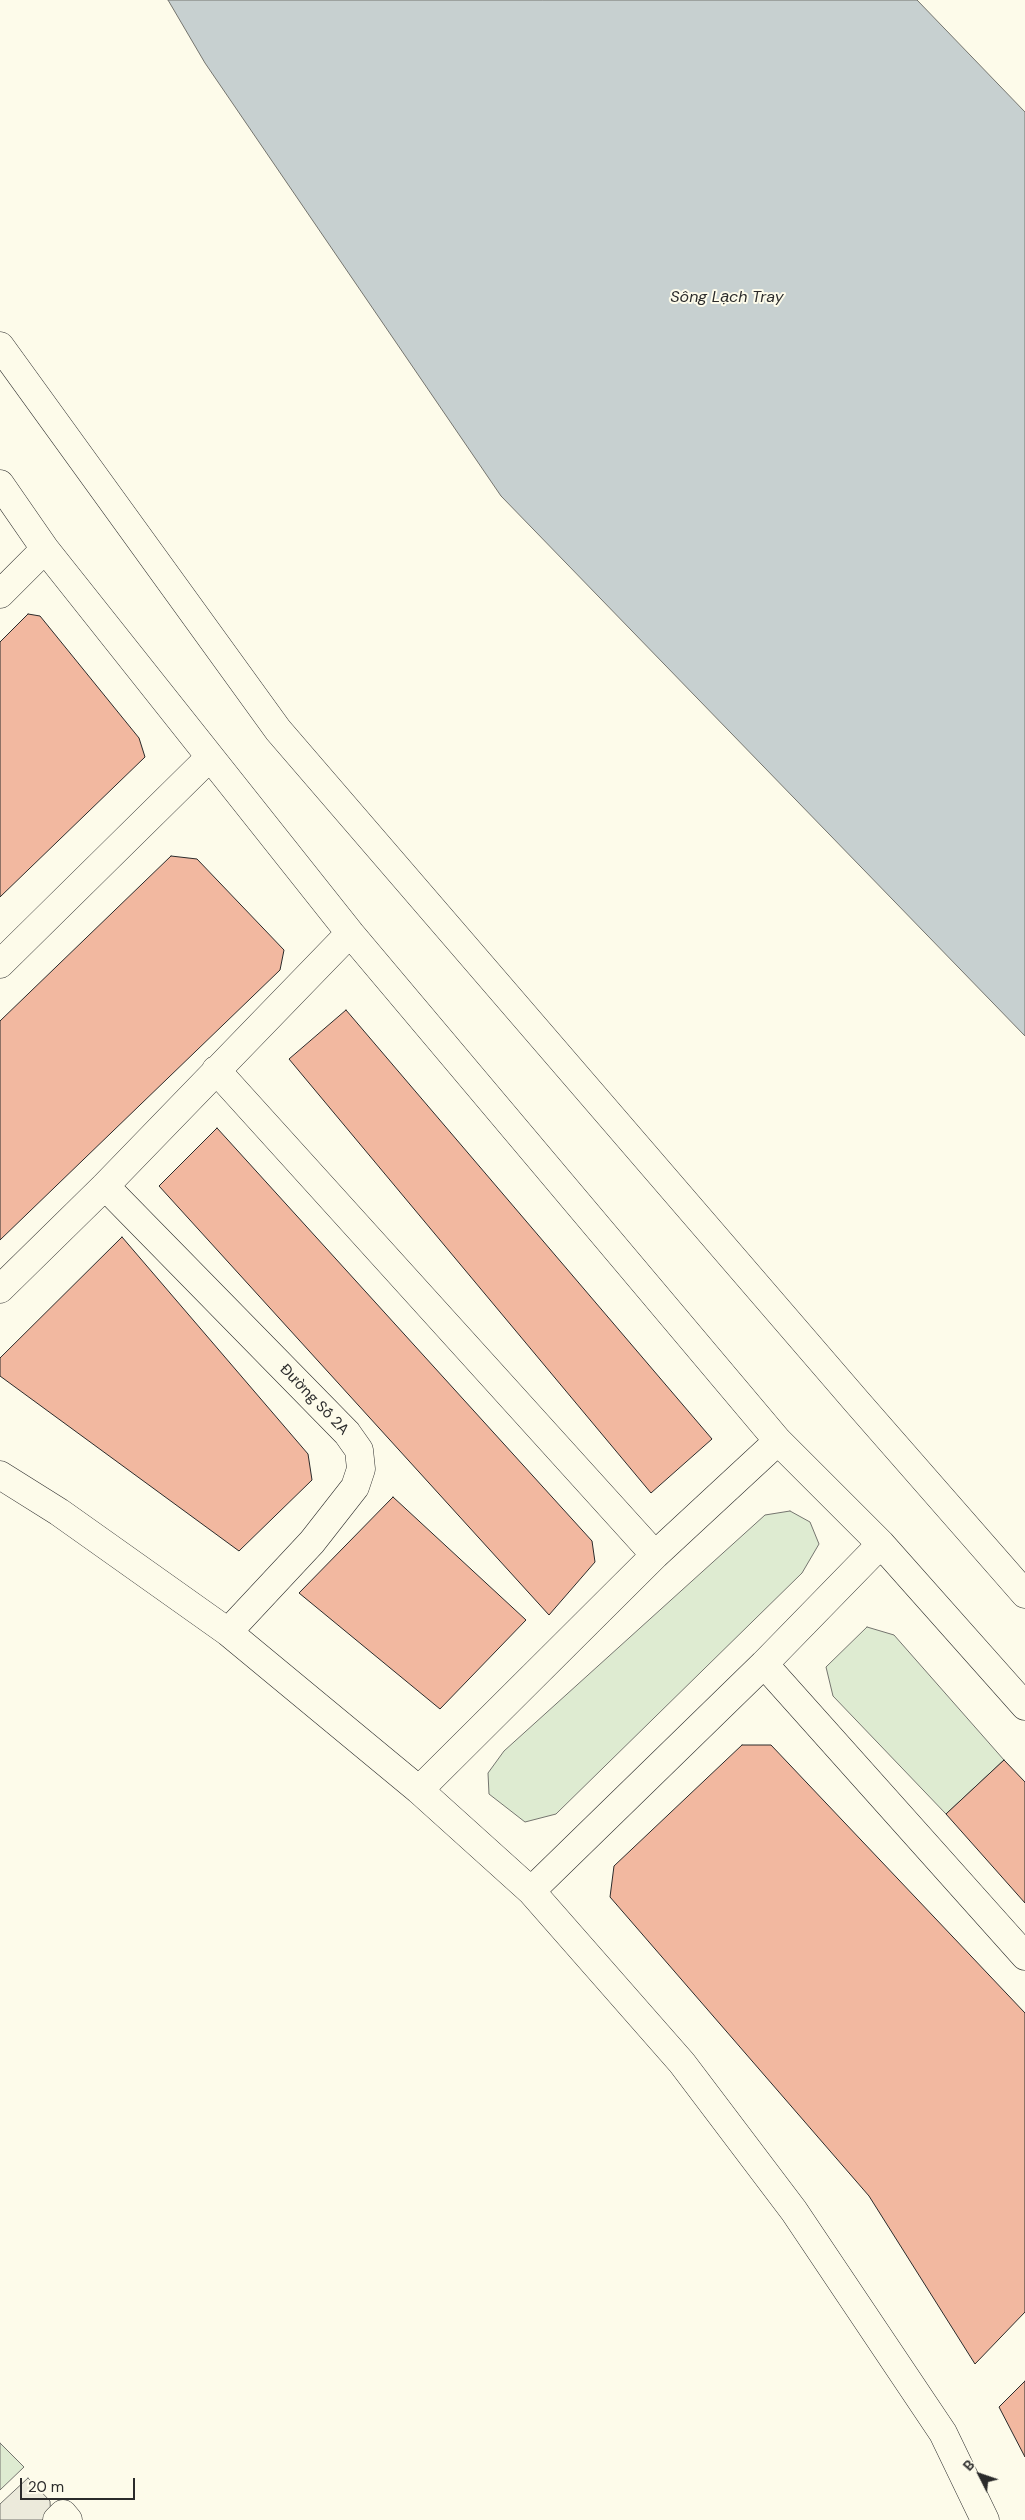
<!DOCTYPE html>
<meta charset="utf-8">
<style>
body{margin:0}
#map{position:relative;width:1025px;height:2520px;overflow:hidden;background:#fdfbea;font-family:"DM Sans",sans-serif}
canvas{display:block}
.north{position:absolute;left:955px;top:2450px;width:50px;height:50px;-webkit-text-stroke:4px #fdfbea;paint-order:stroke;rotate:311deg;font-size:14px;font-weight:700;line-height:20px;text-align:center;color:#2b2b2b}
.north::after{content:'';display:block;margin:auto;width:18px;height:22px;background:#2b2b2b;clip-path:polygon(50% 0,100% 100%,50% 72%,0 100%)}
.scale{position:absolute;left:20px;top:2478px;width:115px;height:22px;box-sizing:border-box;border:2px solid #2b2b2b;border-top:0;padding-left:6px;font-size:15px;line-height:18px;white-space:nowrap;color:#2b2b2b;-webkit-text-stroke:4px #fdfbea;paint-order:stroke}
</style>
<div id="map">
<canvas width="1025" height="2520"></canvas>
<div class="north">B</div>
<div class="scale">20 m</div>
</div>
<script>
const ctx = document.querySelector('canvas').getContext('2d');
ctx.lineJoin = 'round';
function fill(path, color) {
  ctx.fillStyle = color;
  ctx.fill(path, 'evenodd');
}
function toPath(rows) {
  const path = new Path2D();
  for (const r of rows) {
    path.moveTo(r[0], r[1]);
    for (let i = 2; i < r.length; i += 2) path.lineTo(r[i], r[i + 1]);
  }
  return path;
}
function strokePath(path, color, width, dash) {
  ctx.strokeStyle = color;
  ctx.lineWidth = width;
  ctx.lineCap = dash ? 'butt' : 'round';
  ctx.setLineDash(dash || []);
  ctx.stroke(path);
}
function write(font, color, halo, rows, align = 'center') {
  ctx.font = font + ' "DM Sans",sans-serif';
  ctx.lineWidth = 4;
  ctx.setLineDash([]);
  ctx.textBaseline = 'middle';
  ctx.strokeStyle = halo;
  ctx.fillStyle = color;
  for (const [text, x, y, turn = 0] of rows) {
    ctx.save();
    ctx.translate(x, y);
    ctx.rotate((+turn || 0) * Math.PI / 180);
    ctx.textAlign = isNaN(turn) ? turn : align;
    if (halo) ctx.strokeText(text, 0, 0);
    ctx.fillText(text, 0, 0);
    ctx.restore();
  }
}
const green = toPath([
 [790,1511,810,1522,819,1544,802,1573,556,1814,525,1822,489,1794,488,1773,504,1751,765,1515,790,1511],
 [867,1627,894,1635,1004,1760,946,1814,833,1696,826,1667,867,1627],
 [0,2443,24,2467,0,2490,0,2443]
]);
fill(green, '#deebd1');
strokePath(green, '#74746e', 1);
const parking = toPath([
 [28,2478,50,2501,51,2520,0,2520,0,2504,28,2478]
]);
fill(parking, '#eceadb');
strokePath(parking, '#74746e', 1);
const water = toPath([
 [168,0,917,0,1025,112,1025,1036,501,496,205,63,168,0]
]);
fill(water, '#c7d0d0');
strokePath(water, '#74746e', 1);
const building = toPath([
 [28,614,40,616,139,738,145,757,0,897,0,642,28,614],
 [171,856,197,859,284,950,280,970,0,1240,0,1021,171,856],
 [346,1010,712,1439,651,1493,289,1059,346,1010],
 [217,1128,592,1541,595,1562,549,1615,159,1186,217,1128],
 [122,1237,308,1454,312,1480,239,1551,0,1376,0,1358,122,1237],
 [393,1497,526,1620,440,1709,299,1593,393,1497],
 [742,1745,771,1745,1025,2013,1025,2312,975,2364,869,2196,610,1897,614,1866,742,1745],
 [1004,1760,1025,1782,1025,1903,946,1814,1004,1760],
 [1025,2381,1025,2457,999,2407,1025,2381]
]);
fill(building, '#f2b8a0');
strokePath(building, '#2b2b2b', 1);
const minor = toPath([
 [0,346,278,730,857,1402,1025,1594],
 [0,484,45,549,350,933,778,1441,881,1544,1025,1706],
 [0,594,45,549],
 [0,964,210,757],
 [216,1070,655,1555],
 [105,1186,347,1433,359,1450,361,1469,355,1487,312,1542,228,1632],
 [0,1289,105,1186,350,933],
 [0,1475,59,1512,228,1632,419,1790,531,1891,682,2063,794,2211,943,2433,985,2520],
 [764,1664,1025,1956],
 [419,1790,655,1555,778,1441],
 [531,1891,764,1664,881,1544],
 [57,2520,63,2514,68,2520]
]);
strokePath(minor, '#2b2b2b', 29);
strokePath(minor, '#fdfbea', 28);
write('15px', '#2b2b2b', '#fdfbea', [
 ["Đường Số 2A",314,1400,46]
]);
write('italic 16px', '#2b2b2b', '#fdfbea', [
 ["Sông Lạch Tray",727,298]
]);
</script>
